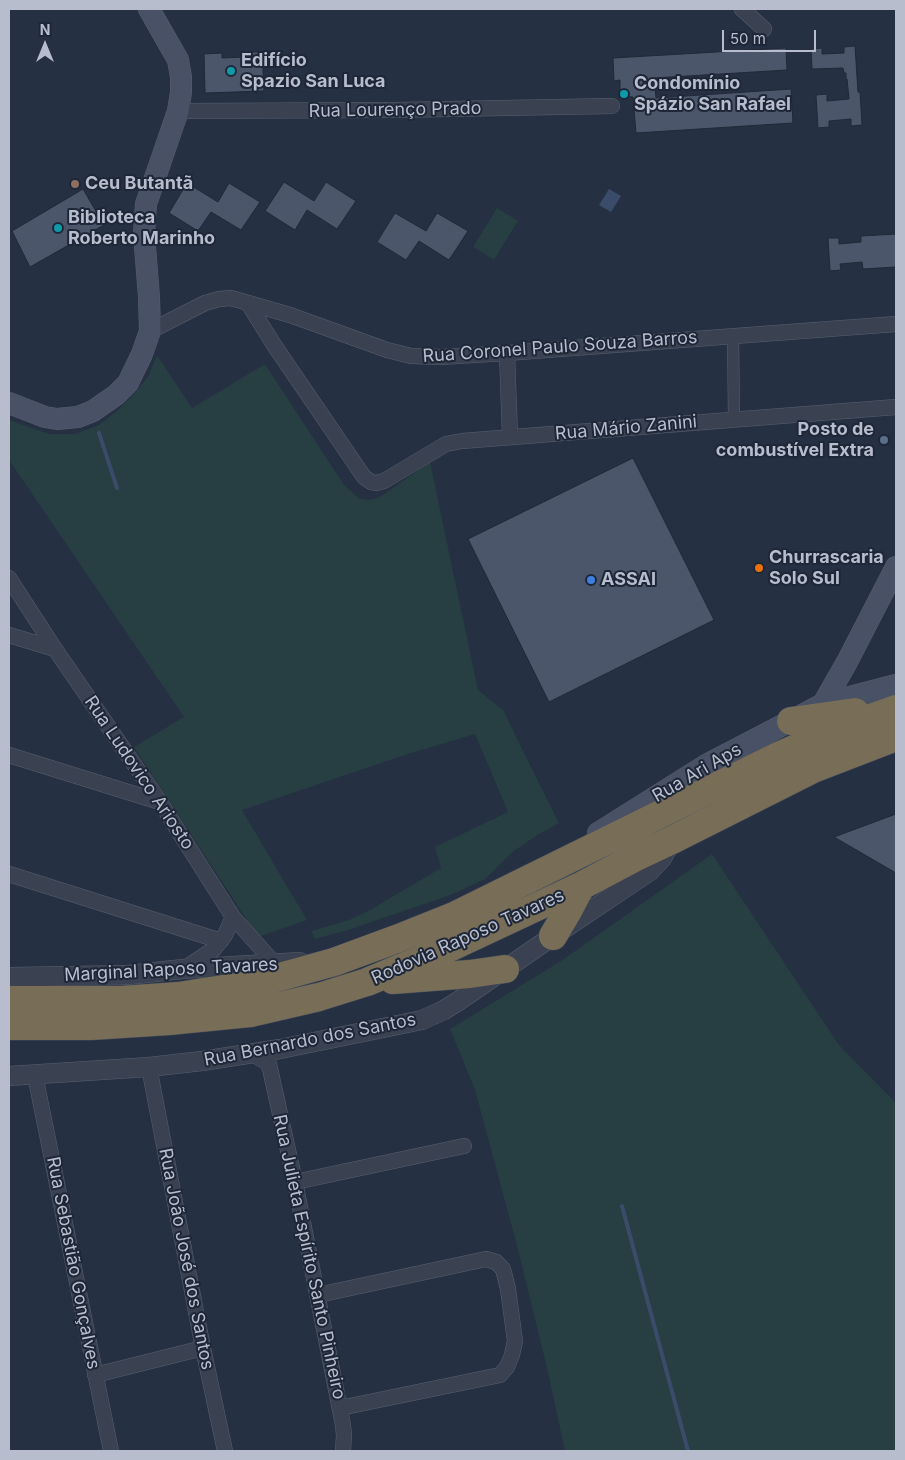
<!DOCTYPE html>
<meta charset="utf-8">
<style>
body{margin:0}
#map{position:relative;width:905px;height:1460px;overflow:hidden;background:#253042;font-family:Inter,sans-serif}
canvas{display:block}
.frame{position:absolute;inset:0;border:10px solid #b7bdcc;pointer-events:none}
.north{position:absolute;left:20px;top:20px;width:50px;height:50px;-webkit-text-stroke:4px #1e2737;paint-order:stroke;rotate:0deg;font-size:14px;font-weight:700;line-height:20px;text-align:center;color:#b7bdcc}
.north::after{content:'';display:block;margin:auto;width:18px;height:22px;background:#b7bdcc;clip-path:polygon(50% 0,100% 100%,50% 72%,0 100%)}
.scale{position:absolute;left:722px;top:30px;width:94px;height:22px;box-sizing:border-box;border:2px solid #b7bdcc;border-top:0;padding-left:6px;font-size:15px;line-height:18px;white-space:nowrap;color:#b7bdcc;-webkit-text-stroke:4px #1e2737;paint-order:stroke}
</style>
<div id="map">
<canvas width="905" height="1460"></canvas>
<div class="frame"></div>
<div class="north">N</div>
<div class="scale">50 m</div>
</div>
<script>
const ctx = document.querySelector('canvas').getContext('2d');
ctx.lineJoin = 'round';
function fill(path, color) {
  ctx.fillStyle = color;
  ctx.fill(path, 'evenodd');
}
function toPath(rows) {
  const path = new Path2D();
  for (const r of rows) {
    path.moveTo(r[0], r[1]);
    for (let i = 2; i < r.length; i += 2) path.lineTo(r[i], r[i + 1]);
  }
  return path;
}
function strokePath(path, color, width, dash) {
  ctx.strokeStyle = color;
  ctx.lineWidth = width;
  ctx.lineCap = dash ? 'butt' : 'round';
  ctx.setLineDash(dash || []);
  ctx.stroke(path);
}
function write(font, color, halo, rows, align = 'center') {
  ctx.font = font + ' Inter,sans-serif';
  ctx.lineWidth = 4;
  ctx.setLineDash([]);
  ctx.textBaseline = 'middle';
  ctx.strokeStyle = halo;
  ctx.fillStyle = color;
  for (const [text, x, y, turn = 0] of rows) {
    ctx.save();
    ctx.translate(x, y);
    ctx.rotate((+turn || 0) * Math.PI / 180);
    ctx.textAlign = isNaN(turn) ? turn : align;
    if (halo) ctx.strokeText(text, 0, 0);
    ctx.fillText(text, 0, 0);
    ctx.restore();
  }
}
fill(toPath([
 [497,208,518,221,494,260,473,247],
 [157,355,192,408,265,364,344,485,360,499,369,500,380,497,430,462,478,690,503,710,559,823,536,836,514,851,485,879,451,895,348,930,315,939,311,931,349,920,370,910,441,868,435,847,508,812,475,734,405,755,242,810,307,920,258,937,134,747,184,717,9,460,9,420,49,434,75,434,99,425,117,411,135,393,149,375],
 [712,854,839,1045,896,1103,896,1451,565,1451,547,1368,516,1242,475,1090,450,1029,561,961]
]), '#273e43');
fill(toPath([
 [609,189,621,196,611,212,599,205]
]), '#3b4c6b');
strokePath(toPath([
 [99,433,117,488],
 [622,1206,688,1451]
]), '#3b4c6b', 4);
const building = toPath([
 [855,46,858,92,860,92,862,125,851,126,851,119,829,121,829,127,818,128,816,95,827,94,827,101,849,99,847,79,846,79,846,73,844,73,843,68,812,69,811,49,822,48,822,54,844,53,844,47,855,46],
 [786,48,787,70,654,78,656,98,791,89,793,123,636,133,633,97,620,96,620,80,614,81,613,58,786,48],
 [244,52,262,52,264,91,205,93,204,54,222,53,222,58,244,57,244,52],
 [284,182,314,201,326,182,356,201,337,229,307,210,295,230,265,211,284,182],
 [187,183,218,202,229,183,260,202,241,230,211,212,198,231,169,213,187,183],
 [83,189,104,225,30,267,12,231,83,189],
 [395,213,426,231,437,213,468,231,449,260,419,241,406,260,377,242,395,213],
 [896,234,896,267,863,269,862,262,840,264,841,270,830,271,828,238,839,238,839,244,861,242,861,236,896,234],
 [633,458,714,620,549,702,468,539,633,458],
 [896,814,896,873,834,837,896,814]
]);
fill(building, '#4c566b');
strokePath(building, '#202939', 1);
const pedestrian = toPath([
 [733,335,734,419]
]);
const minor = toPath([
 [742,9,764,29],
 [178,111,395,110,612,106],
 [248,303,274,345,364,477,371,482,376,483,384,481,446,444,462,441,896,407],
 [150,331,205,303,219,299,231,298,290,315,387,350,411,356,441,357,507,353,896,324],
 [507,353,510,437],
 [9,578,55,649,160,802,233,917,275,964],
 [9,635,55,649],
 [9,755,160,802],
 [9,874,221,941],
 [184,969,214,949,225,935,233,917],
 [251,1053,269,1064,295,1182,343,1425,344,1435,343,1451],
 [149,1067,203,1348,225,1451],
 [35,1075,111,1451],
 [295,1182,464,1146],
 [318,1295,486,1259,496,1262,503,1269,508,1289,515,1341,512,1355,507,1367,500,1375,340,1408],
 [95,1375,203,1348]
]);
const tertiary = toPath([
 [9,977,128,975,183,969,300,962],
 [9,1076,149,1067,202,1061,280,1049,422,1020,444,1010,460,1000,553,936,650,871,662,858,672,840]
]);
const secondary = toPath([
 [9,403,45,417,57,419,78,417,93,411,116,395,128,383,142,354,150,331,149,297,144,234,146,204,178,111,181,92,181,77,178,60,149,9],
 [823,704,847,662,896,567],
 [598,833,706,765,823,704,896,685]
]);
const motorway = toPath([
 [791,721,855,712],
 [553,936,568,911,581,886],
 [393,980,470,974,505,969],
 [9,1000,121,1000,179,996,254,984,334,962,399,938,454,916,778,756,840,729,896,709],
 [9,1026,91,1026,169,1021,250,1013,319,997,367,982,451,947,581,886,638,856,672,840,813,769,896,737]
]);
strokePath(pedestrian, '#58606f', 12);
strokePath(minor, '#58606f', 16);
strokePath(tertiary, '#58606f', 20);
strokePath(secondary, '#58606f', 22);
strokePath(motorway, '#444d5c', 29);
strokePath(pedestrian, '#3a4252', 11);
strokePath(minor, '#3a4252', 15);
strokePath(tertiary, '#3a4252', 19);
strokePath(secondary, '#485165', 21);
strokePath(motorway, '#786d57', 28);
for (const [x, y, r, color] of [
 [231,71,5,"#0f9aa8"],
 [624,94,5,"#0f9aa8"],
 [75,184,5,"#8d6e63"],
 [58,228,5,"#0f9aa8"],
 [884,440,5,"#5c6f8a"],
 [759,568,5,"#e8710a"],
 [591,580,5,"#3f7fe0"]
]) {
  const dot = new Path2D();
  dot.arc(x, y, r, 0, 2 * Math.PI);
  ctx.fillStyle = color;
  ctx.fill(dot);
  strokePath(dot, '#1e2737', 2);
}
write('bold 18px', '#b7bdcc', '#1e2737', [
 ["Edifício",241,61],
 ["Spazio San Luca",241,82],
 ["Condomínio",634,84],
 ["Spázio San Rafael",634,105],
 ["Ceu Butantã",85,184],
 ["Biblioteca",68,218],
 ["Roberto Marinho",68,239],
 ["Posto de",874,430,"right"],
 ["combustível Extra",874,451,"right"],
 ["Churrascaria",769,558],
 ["Solo Sul",769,579],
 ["ASSAI",601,580]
], 'left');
write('18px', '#b7bdcc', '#1e2737', [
 ["Rua Lourenço Prado",395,110,-1],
 ["Rua Coronel Paulo Souza Barros",560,347,-4],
 ["Rua Mário Zanini",626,428,-5],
 ["Rua Ludovico Ariosto",139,773,56],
 ["Rua Ari Aps",697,773,-30],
 ["Rodovia Raposo Tavares",468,937,-24],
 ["Marginal Raposo Tavares",171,970,-3],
 ["Rua Bernardo dos Santos",310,1040,-11],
 ["Rua Julieta Espírito Santo Pinheiro",309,1257,78],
 ["Rua João José dos Santos",186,1259,79],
 ["Rua Sebastião Gonçalves",73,1263,79]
]);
</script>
